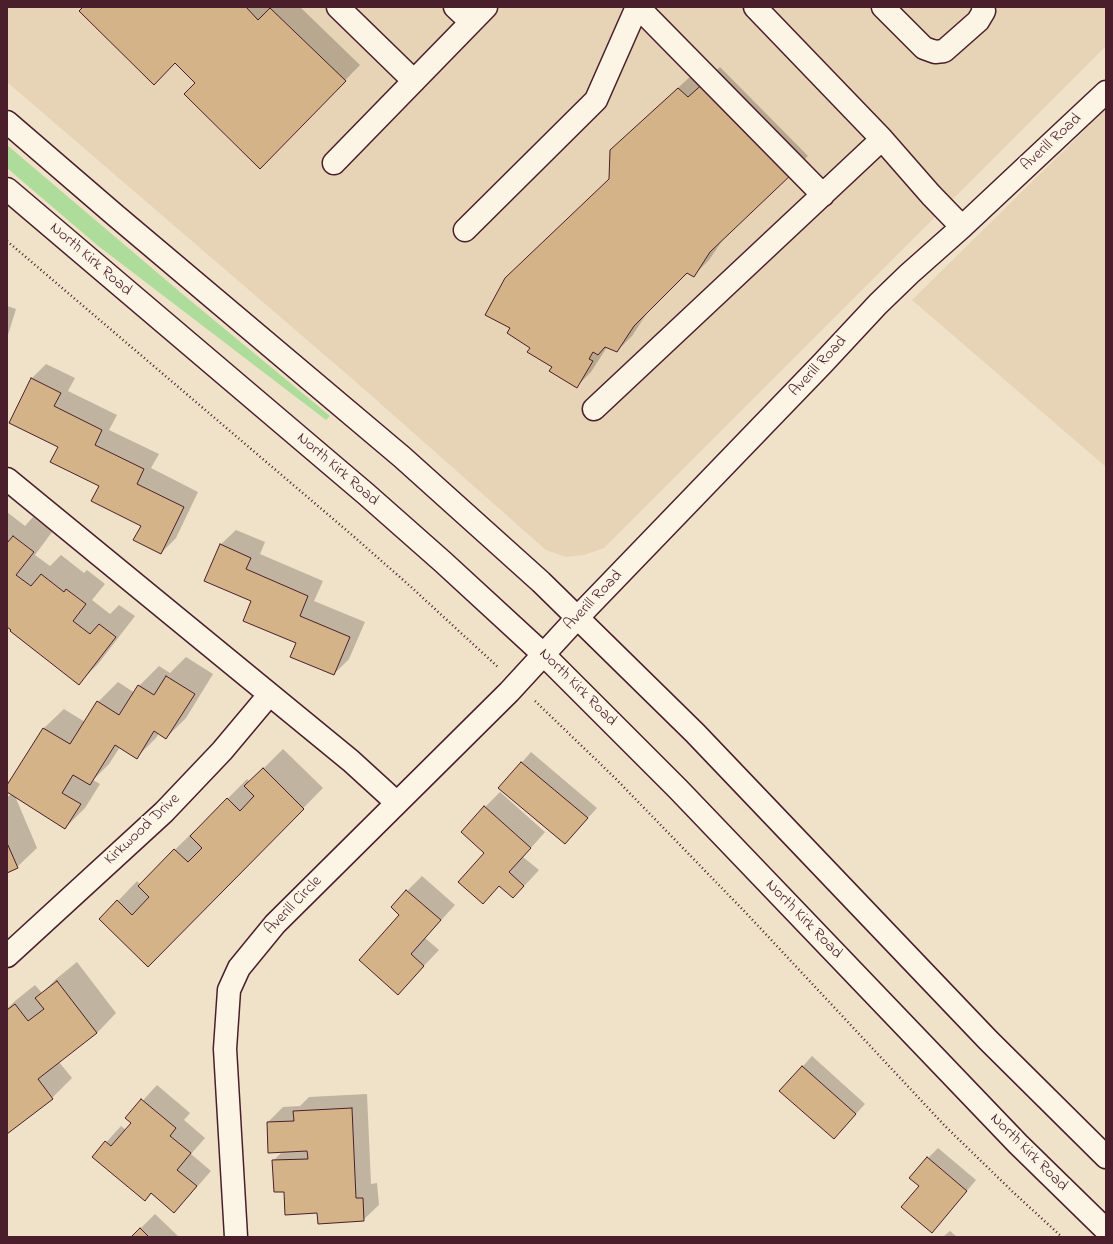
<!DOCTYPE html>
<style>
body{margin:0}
#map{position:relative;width:1113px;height:1244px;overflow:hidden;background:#f0e1c9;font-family:"Indie Flower",sans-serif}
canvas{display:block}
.frame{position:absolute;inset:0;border:8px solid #4a1f2b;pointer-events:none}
</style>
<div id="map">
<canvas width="1113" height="1244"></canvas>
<div class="frame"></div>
</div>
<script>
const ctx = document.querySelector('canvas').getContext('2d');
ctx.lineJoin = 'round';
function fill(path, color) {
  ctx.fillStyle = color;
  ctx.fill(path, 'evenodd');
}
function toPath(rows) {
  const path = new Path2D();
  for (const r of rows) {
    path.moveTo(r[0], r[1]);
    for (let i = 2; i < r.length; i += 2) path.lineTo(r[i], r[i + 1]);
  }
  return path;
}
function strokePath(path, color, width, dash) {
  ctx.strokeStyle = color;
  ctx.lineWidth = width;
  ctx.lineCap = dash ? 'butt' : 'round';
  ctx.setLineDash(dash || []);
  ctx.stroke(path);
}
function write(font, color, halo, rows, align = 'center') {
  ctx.font = font + ' "Indie Flower",sans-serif';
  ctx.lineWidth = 3.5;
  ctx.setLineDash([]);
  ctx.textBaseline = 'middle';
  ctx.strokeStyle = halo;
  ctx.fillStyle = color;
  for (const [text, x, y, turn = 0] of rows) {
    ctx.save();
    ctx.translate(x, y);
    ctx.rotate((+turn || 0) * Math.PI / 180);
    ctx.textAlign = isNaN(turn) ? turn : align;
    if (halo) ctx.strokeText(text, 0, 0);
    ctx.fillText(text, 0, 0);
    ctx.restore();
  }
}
fill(toPath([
 [7,7,1106,7,1106,46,604,548,584,555,566,557,546,550,356,382,7,82],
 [1106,109,1106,467,912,300]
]), '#e7d3b5');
fill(toPath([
 [7,145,180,292,330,416,326,420,97,245,7,168]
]), '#aedc9a');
fill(toPath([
 [84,7,300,7,360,65,275,152,196,83,175,62],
 [720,67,808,156,724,238,709,260,694,275,687,272,649,310,632,336,617,351,607,347,591,372,576,387,553,367,610,179,611,150,693,74,703,82],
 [7,306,16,309,7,338],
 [46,364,75,378,68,391,117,415,109,430,159,454,151,468,198,492,176,538,161,553,142,525,59,447,31,379],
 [7,512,25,526,33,517,52,532,35,555,50,566,61,555,84,573,87,570,105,584,92,600,110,614,119,605,135,616,98,664,79,683,7,627],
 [236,530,265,542,260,554,323,581,314,601,365,622,349,659,334,674,297,643,252,601,220,545],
 [186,657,213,674,186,718,166,738,159,733,156,738,137,757,120,747,109,764,93,780,100,784,85,808,65,828,15,796,37,848,17,867,7,872,7,797,12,794,7,791,7,787,44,728,64,709,85,722,98,702,118,682,135,693,139,686,159,666,170,673],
 [283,749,323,788,148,966,118,901,137,881,140,884,195,830,196,831,247,779,250,782],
 [531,752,597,808,565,843,500,787],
 [500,792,545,832,523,857,539,870,528,882,513,897,500,885,483,903,486,853,485,807],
 [422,876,455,905,425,938,439,950,398,993,401,915,407,891],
 [77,962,116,1013,97,1033,59,1062,72,1078,52,1098,7,1133,7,1009,15,1001,35,985,42,993,56,979],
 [812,1056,865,1104,843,1128,781,1091],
 [157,1085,190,1113,184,1120,205,1138,191,1154,211,1171,189,1196,174,1211,152,1193,145,1200,93,1157,121,1126,126,1130,132,1123,127,1118],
 [367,1094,371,1184,377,1183,379,1205,363,1220,318,1212,285,1191,273,1161,282,1152,268,1122,283,1107,300,1106,309,1097],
 [938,1148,976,1180,941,1222,920,1186,928,1158],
 [155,1214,179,1237,132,1237],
 [950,1231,957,1237,943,1237]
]), '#0003');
const building = toPath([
 [83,7,246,7,258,20,270,8,346,81,260,169,184,94,195,83,175,63,154,85,79,11,83,7],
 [705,82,794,172,710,252,694,277,687,273,634,326,617,352,605,347,598,355,593,352,589,359,593,361,577,388,549,371,552,367,527,352,530,348,507,333,510,328,485,315,505,278,609,179,610,150,678,88,688,97,705,82],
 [31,378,61,393,54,406,102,430,95,445,144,469,137,484,184,507,161,554,133,540,141,526,91,501,99,486,50,462,58,447,9,423,31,378],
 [13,536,34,552,16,575,31,586,41,574,64,592,66,589,86,604,73,621,90,634,99,624,116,637,79,685,10,631,11,630,7,627,7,543,13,536],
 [220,544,251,558,246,569,308,596,300,616,350,637,334,675,290,657,296,643,243,621,251,601,204,581,220,544],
 [166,676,195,694,166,739,154,731,137,759,115,745,90,785,73,775,62,793,81,804,65,829,7,792,7,785,43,728,70,744,97,701,119,715,138,685,154,695,166,676],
 [521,762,588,818,565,844,498,788,521,762],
 [263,768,304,809,148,967,99,919,117,900,132,915,149,897,138,886,174,849,188,862,202,848,190,836,227,798,240,811,254,796,244,786,263,768],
 [484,806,531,848,509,872,524,886,513,898,499,886,483,904,458,882,484,853,461,832,484,806],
 [7,843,18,868,7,873,7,843],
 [406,890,441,920,411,954,424,966,398,995,359,960,399,915,391,907,406,890],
 [57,981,97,1033,38,1079,53,1099,7,1134,7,1010,15,1004,28,1021,44,1009,35,998,57,981],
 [802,1066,856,1114,834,1139,779,1091,802,1066],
 [141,1099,176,1128,170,1136,191,1153,177,1170,197,1186,174,1213,151,1193,145,1201,92,1157,105,1141,111,1146,131,1123,125,1118,141,1099],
 [352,1108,356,1198,363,1198,364,1221,318,1224,317,1213,285,1215,284,1192,274,1192,272,1160,308,1159,307,1151,268,1153,267,1122,294,1121,293,1111,352,1108],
 [927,1157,967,1191,932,1233,901,1207,919,1186,909,1178,927,1157],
 [140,1228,149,1237,131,1237,140,1228]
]);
fill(building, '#d3b387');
strokePath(building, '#4a1f2b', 1);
const minor = toPath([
 [338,7,414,81],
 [455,7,471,22],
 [638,7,823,195],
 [755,7,882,139,931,195,962,227],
 [883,7,924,48,935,52,944,51,978,21,984,11,983,7],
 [334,163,486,7],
 [465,230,596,100,637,7],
 [594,409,882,139],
 [7,479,351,761,397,803],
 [7,956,164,812,222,751,269,695],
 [236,1237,225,1049,229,990,239,968,275,924,509,692,577,618,822,364,878,304,909,274,962,227,1106,92]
]);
const major = toPath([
 [7,122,115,215,402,457,541,582,695,733,988,1040,1106,1157],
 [7,189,366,494,443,562,543,654,678,789,1018,1144,1106,1230]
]);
strokePath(minor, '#4a1f2b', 25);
strokePath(major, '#4a1f2b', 25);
strokePath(toPath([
 [7,241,352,535,410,586,499,668],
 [535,701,615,778,747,914,945,1126,1014,1193,1062,1237]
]), '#4a1f2b', 2.5, [1, 3]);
strokePath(minor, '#fcf5e5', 22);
strokePath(major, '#fcf5e5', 22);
write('16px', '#4a1f2b', '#fcf5e5', [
 ["Averill Road",1052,143,-43],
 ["North Kirk Road",90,260,41],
 ["Averill Road",819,367,-47],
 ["North Kirk Road",337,470,41],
 ["Averill Road",594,601,-46],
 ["North Kirk Road",577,688,45],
 ["Kirkwood Drive",143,830,-43],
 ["Averill Circle",294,906,-46],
 ["North Kirk Road",803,920,46],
 ["North Kirk Road",1028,1153,45]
]);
</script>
